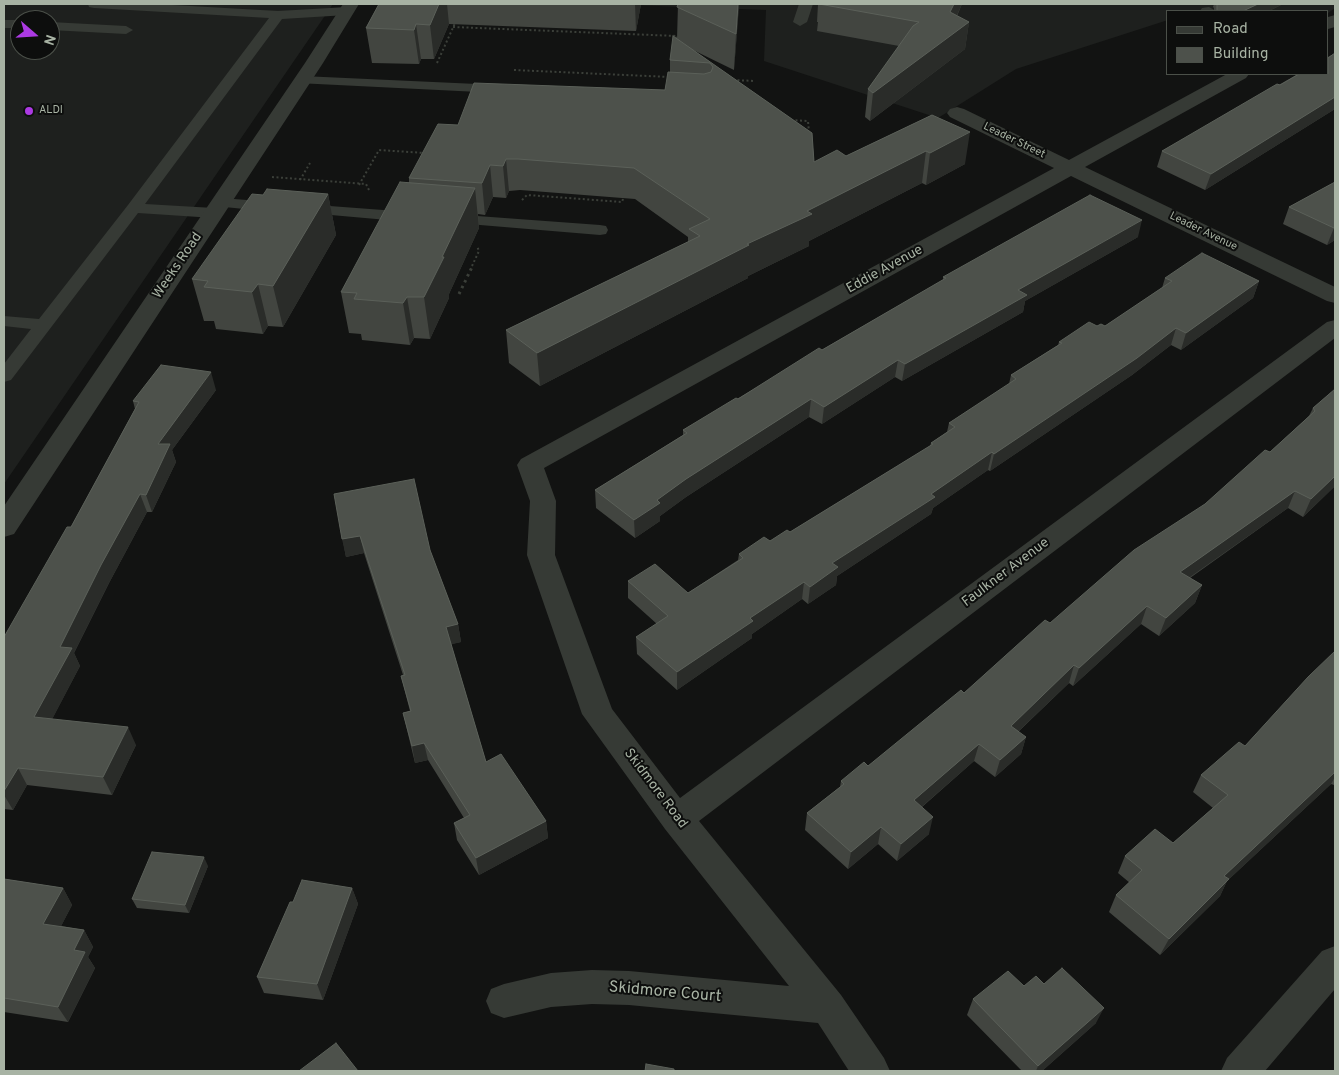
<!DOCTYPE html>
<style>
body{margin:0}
#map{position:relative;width:1339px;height:1075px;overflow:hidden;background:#121312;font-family:Overpass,sans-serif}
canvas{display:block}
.frame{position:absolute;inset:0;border:5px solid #a8b3a4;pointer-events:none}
.legend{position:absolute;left:1166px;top:10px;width:162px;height:65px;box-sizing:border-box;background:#0d0e0d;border:1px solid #4b5049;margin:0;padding:6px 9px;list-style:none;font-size:15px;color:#a8b3a4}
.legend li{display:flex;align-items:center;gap:10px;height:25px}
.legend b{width:25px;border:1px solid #4b5049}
.north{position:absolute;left:10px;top:10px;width:50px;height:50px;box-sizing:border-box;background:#0d0e0d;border:1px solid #4b5049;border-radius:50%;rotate:109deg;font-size:14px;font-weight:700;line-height:20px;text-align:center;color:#a8b3a4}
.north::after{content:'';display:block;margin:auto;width:18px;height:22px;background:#ac3ae3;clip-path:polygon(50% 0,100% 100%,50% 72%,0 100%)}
</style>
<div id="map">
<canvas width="1339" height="1075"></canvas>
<div class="frame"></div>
<ul class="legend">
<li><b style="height:6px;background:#363a35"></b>Road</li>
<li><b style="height:14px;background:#4d514b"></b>Building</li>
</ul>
<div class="north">N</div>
</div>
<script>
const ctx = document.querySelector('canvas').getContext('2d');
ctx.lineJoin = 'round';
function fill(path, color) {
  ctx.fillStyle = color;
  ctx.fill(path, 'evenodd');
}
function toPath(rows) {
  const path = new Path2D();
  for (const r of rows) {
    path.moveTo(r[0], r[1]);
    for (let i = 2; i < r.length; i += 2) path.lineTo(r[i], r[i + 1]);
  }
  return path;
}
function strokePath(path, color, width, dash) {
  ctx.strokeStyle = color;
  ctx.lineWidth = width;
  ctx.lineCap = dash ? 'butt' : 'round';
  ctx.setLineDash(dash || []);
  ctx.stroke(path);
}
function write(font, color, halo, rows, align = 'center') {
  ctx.font = font + ' Overpass,sans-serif';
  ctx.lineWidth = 4;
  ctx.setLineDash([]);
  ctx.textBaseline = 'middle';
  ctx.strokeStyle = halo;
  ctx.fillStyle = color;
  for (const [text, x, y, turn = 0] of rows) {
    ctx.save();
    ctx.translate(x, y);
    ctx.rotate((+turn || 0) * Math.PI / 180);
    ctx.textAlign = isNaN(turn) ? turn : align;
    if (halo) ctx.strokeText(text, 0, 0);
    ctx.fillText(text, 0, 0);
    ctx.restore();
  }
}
fill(toPath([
 [4,4,333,4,4,484],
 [20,20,50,20,50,50,20,50],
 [604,4,1335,4,1335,8,1328,13,1168,11,1168,20,1016,69,938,118,764,61,766,10]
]), '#1e201e');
strokePath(toPath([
 [453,27,677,36,676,41],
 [437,63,456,21],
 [514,70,670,77],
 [733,80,755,81],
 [791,120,808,121,809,133],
 [272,177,366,184,369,190],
 [300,180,310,163],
 [359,185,379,150,425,153],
 [522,200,527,195,622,202,624,196],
 [472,266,479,251,477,246]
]), '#3b3f39', 2, [2, 2.5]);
strokePath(toPath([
 [459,294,473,265]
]), '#3b3f39', 3, [2.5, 4]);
fill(toPath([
 [88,4,155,4,278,11,347,7,354,11,347,15,282,19,145,204,214,208,220,210,222,213,220,216,214,218,138,213,11,380,4,382,4,364,31,329,4,326,4,316,39,319,128,205,269,18,94,8,89,7,88,4],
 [799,4,813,4,807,22,800,26,793,22,799,4],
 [1209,7,1216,11,1200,11,1202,8,1209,7],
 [4,20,20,20,20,28,4,28,4,20],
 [50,22,126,26,133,30,126,34,50,30,50,22],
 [302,76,499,85,504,86,506,89,504,92,499,93,297,83,295,80,297,77,302,76],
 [221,198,273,202,279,204,281,207,279,210,273,212,215,206,213,203,215,200,221,198],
 [303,204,410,212,416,214,418,217,416,220,410,222,297,212,295,209,297,206,303,204],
 [450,214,600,225,606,226,608,230,606,234,600,235,444,222,442,219,444,216,450,214]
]), '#363a35');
fill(toPath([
 [1335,15,1335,27,1328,29,1328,17,1335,15],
 [1227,74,1249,74,1246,78,1085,167,1335,287,1335,303,1327,301,1071,176,544,468,556,501,555,555,612,709,680,798,1327,322,1335,320,1335,338,699,821,841,995,884,1058,890,1071,849,1071,818,1023,629,1005,592,1004,551,1007,504,1018,491,1013,486,1001,491,989,504,984,551,973,592,970,629,971,789,986,665,829,582,714,527,555,530,501,517,465,521,459,1054,168,950,117,947,113,950,109,957,107,964,109,1069,160,1227,74],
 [1335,946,1335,989,1265,1071,1221,1071,1227,1058,1322,951,1335,946]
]), '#363a35');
fill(toPath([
 [343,4,359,4,323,63,14,534,4,537,4,506,305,63,343,4]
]), '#363a35');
fill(toPath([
 [379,4,641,4,636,31,449,24,434,59,421,59,419,64,372,63,366,28],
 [678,4,739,4,734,70,693,50,812,133,814,162,846,156,932,115,965,164,926,185,922,183,809,241,809,246,748,276,748,278,540,386,509,363,506,330,688,242,688,237,635,199,520,190,509,191,506,198,493,197,485,215,478,214,479,228,449,294,449,298,430,339,414,338,410,345,362,340,361,334,349,333,341,292,409,183,409,178,458,125,665,90,670,72,670,60,677,39],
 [818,4,962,4,957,16,969,22,965,49,870,121,865,117,868,89,899,46,817,31,818,22,817,22],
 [1214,4,1282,4,1281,5,1269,11,1214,11,1214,8,1213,7],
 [1335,53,1335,109,1205,190,1157,167,1162,151],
 [1335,182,1335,240,1327,245,1283,224,1289,207],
 [328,194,336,235,283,327,268,326,263,334,216,329,214,321,204,321,192,279,263,195],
 [1138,237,1025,301,1023,312,902,381,895,377,822,424,809,417,686,497,660,516,660,521,635,538,596,508,595,490,683,435,683,430,943,280,943,277],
 [1165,278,1259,281,1253,298,1181,350,1171,345,1132,375,990,471,988,470,933,508,931,514,837,576,836,585,808,604,802,599,752,634,752,638,677,690,637,654,636,637,657,624,628,598,628,581,688,593,738,560,739,554,790,532,930,446,931,443,947,432,949,423,1009,384,1011,375,1058,345,1059,342,1097,326,1105,326,1162,288],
 [1335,389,1335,486,1303,517,1288,508,1190,578,1202,585,1195,603,1159,636,1141,624,1073,686,1069,683,1018,732,1026,737,1021,754,995,777,974,761,922,807,929,834,897,861,878,844,848,869,805,830,807,813,840,787,841,781,868,766,964,693,1050,623,1205,504,1270,452,1309,416,1313,408],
 [216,390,172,450,176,462,152,512,147,512,109,583,74,653,80,666,52,719,136,745,112,795,27,785,13,810,4,809,4,637,71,527,135,409,133,401],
 [334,494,430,550,458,624,461,642,451,644,486,762,546,821,548,838,479,875,457,840,454,823,464,818,428,760,415,763,403,713,410,711,401,676,403,675,364,553,346,557],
 [1335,651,1335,784,1334,785,1331,784,1227,881,1220,896,1160,955,1109,912,1116,895,1130,883,1118,873,1125,856,1173,843,1213,808,1193,792,1201,775,1245,746],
 [208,866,189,913,137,908,132,899],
 [4,879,63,888,72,905,61,926,84,930,93,947,88,957,95,968,68,1022,4,1012],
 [352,888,358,904,323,1000,264,993,257,977,293,902],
 [1044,984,1096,1023,1042,1071,1022,1071,967,1015,973,999,1024,986]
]), '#424540');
fill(toPath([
 [439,4,447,4,449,24,434,59,430,25],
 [635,4,641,4,636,31],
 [738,4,739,4,738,21,734,70,736,34],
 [954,4,962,4,946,39,969,22,965,49,870,121,873,93,950,12],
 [1258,4,1282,4,1281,5,1269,11,1243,11],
 [416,24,421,59,419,64,414,30],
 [1335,97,1335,109,1205,190,1211,174],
 [970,132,965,164,926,185,930,153],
 [926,151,922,183,809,241,809,246,748,276,748,278,540,386,537,353,807,211],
 [506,159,509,191,506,198,503,166],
 [490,165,493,197,485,215,482,183],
 [475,188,479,228,449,294,449,298,430,339,424,297,442,257],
 [328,194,336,235,283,327,273,286],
 [1142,220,1138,237,1025,301,1023,312,902,381,905,364,1018,290],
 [1334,228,1335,228,1335,240,1327,245],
 [1259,281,1253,298,1181,350,1186,333],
 [258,284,268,326,263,334,252,292],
 [407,297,414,338,410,345,403,303],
 [1176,328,1171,345,1132,375,990,471,994,454],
 [898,360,895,377,822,424,824,407],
 [211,372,216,390,172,450,176,462,152,512,146,495,158,444],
 [811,399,809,417,686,497,660,516,660,521,635,538,634,520,657,500,686,479],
 [992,452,988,470,933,508,931,514,837,576,836,585,808,604,810,587,832,563],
 [1335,476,1335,486,1303,517,1311,499],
 [1295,491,1288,508,1173,589,1180,572],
 [140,494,147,512,109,583,74,653,80,666,44,735,34,717,60,647,101,565],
 [360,536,364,553,346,557,342,539],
 [804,582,802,599,752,634,752,638,677,690,677,672,750,618],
 [1202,585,1195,603,1159,636,1166,618],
 [1147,606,1141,624,1073,686,1079,668],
 [458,624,461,642,449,645,446,627],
 [1074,665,1069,683,1006,743,1011,726],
 [128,727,136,745,112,795,103,777],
 [1026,737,1021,754,995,777,1000,760],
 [424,743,428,760,415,763,412,746],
 [979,744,974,761,910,817,914,800],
 [18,768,27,785,13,810,4,795,4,791],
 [1335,772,1335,777,1331,784,1227,881,1220,896,1160,955,1169,939,1224,876],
 [933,817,929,834,897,861,901,844],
 [546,821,548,838,479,875,476,858],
 [881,827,878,844,848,869,851,852],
 [204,857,208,866,189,913,185,905],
 [63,888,72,905,54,940,43,924],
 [352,888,358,904,323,1000,317,984],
 [84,930,93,947,88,957,95,968,68,1022,58,1007,74,950],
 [1104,1008,1096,1023,1042,1071,1036,1071,1038,1066]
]), '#2a2c29');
const building = toPath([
 [379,4,439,4,430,25,416,24,414,30,366,28,379,4],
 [678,4,738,4,736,34,677,7,678,4],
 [819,4,954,4,950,12,969,22,873,93,868,89,913,26,919,22,819,4],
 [1217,4,1258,4,1243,11,1217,11,1217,4],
 [673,36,812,133,814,162,837,150,846,156,932,115,970,132,930,153,926,151,807,211,812,214,747,244,749,245,537,353,506,330,700,236,689,229,710,219,634,168,518,159,506,159,503,166,490,165,482,183,409,178,438,124,458,125,474,83,665,90,668,72,704,74,711,72,713,67,710,63,670,60,673,36],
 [1335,53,1335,97,1211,174,1162,151,1277,84,1280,85,1299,74,1328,74,1328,58,1335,53],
 [400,182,475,188,442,257,444,257,424,297,407,297,403,303,354,299,357,293,341,292,400,182],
 [1335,182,1335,228,1334,228,1289,207,1335,182],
 [267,189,328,194,273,286,258,284,252,292,204,287,208,281,192,279,252,194,263,195,267,189],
 [1090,195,1142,220,1018,290,1027,295,905,364,898,360,824,407,811,399,686,479,657,500,660,503,634,520,595,490,687,433,683,430,736,398,738,399,819,348,822,350,946,278,943,277,1090,195],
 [1202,253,1259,281,1186,333,1176,328,1137,358,994,454,992,452,931,494,935,497,832,563,838,567,810,587,804,582,750,618,753,621,677,672,636,637,668,616,628,581,655,564,688,593,743,558,739,554,764,537,770,541,787,530,790,532,933,444,931,443,955,427,949,423,1016,379,1011,375,1062,343,1059,342,1089,322,1097,326,1101,324,1105,326,1172,281,1165,278,1202,253],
 [161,365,211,372,158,444,170,444,146,495,140,494,101,565,60,647,72,648,34,717,128,727,103,777,18,768,4,791,4,637,67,527,71,527,139,402,133,401,161,365],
 [1335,389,1335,476,1311,499,1295,491,1180,572,1202,585,1166,618,1147,606,1079,668,1074,665,1011,726,1026,737,1000,760,979,744,914,800,933,817,901,844,881,827,851,852,807,813,844,784,841,781,864,762,868,766,961,690,964,693,1045,620,1050,623,1134,550,1205,504,1265,450,1270,452,1315,411,1313,408,1335,389],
 [414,479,430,550,458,624,446,627,486,762,501,754,546,821,476,858,454,823,470,815,424,743,412,746,403,713,411,711,401,676,405,675,360,536,342,539,334,494,414,479],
 [1335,651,1335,772,1224,876,1229,879,1169,939,1116,895,1142,870,1125,856,1155,829,1173,843,1228,795,1201,775,1239,742,1245,746,1308,677,1335,651],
 [152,852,204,857,185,905,132,899,152,852],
 [4,879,63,888,43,924,84,930,74,950,85,952,58,1007,4,998,4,879],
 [302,880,352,888,317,984,257,977,290,902,293,902,302,880],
 [1062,968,1104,1008,1038,1066,973,999,1008,971,1024,986,1036,976,1044,984,1062,968],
 [336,1043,358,1071,299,1071,336,1043],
 [646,1064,674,1069,674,1071,645,1071,646,1064]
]);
fill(building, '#4d514b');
strokePath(building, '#5b6059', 1);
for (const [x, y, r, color] of [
 [29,111,5,"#ac3ae3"]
]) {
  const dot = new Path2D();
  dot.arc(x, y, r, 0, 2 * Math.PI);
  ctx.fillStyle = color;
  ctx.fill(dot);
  strokePath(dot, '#0d0e0d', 2);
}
write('11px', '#a8b3a4', '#0d0e0d', [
 ["ALDI",39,111]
], 'left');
write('11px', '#a8b3a4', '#0d0e0d', [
 ["Leader Street",1014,141,26],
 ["Leader Avenue",1203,232,26]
]);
write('14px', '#a8b3a4', '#0d0e0d', [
 ["Weeks Road",178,266,-56],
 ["Eddie Avenue",885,270,-29],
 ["Faulkner Avenue",1006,573,-37],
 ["Skidmore Road",655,789,53]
]);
write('16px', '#a8b3a4', '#0d0e0d', [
 ["Skidmore Court",665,993,5]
]);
</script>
